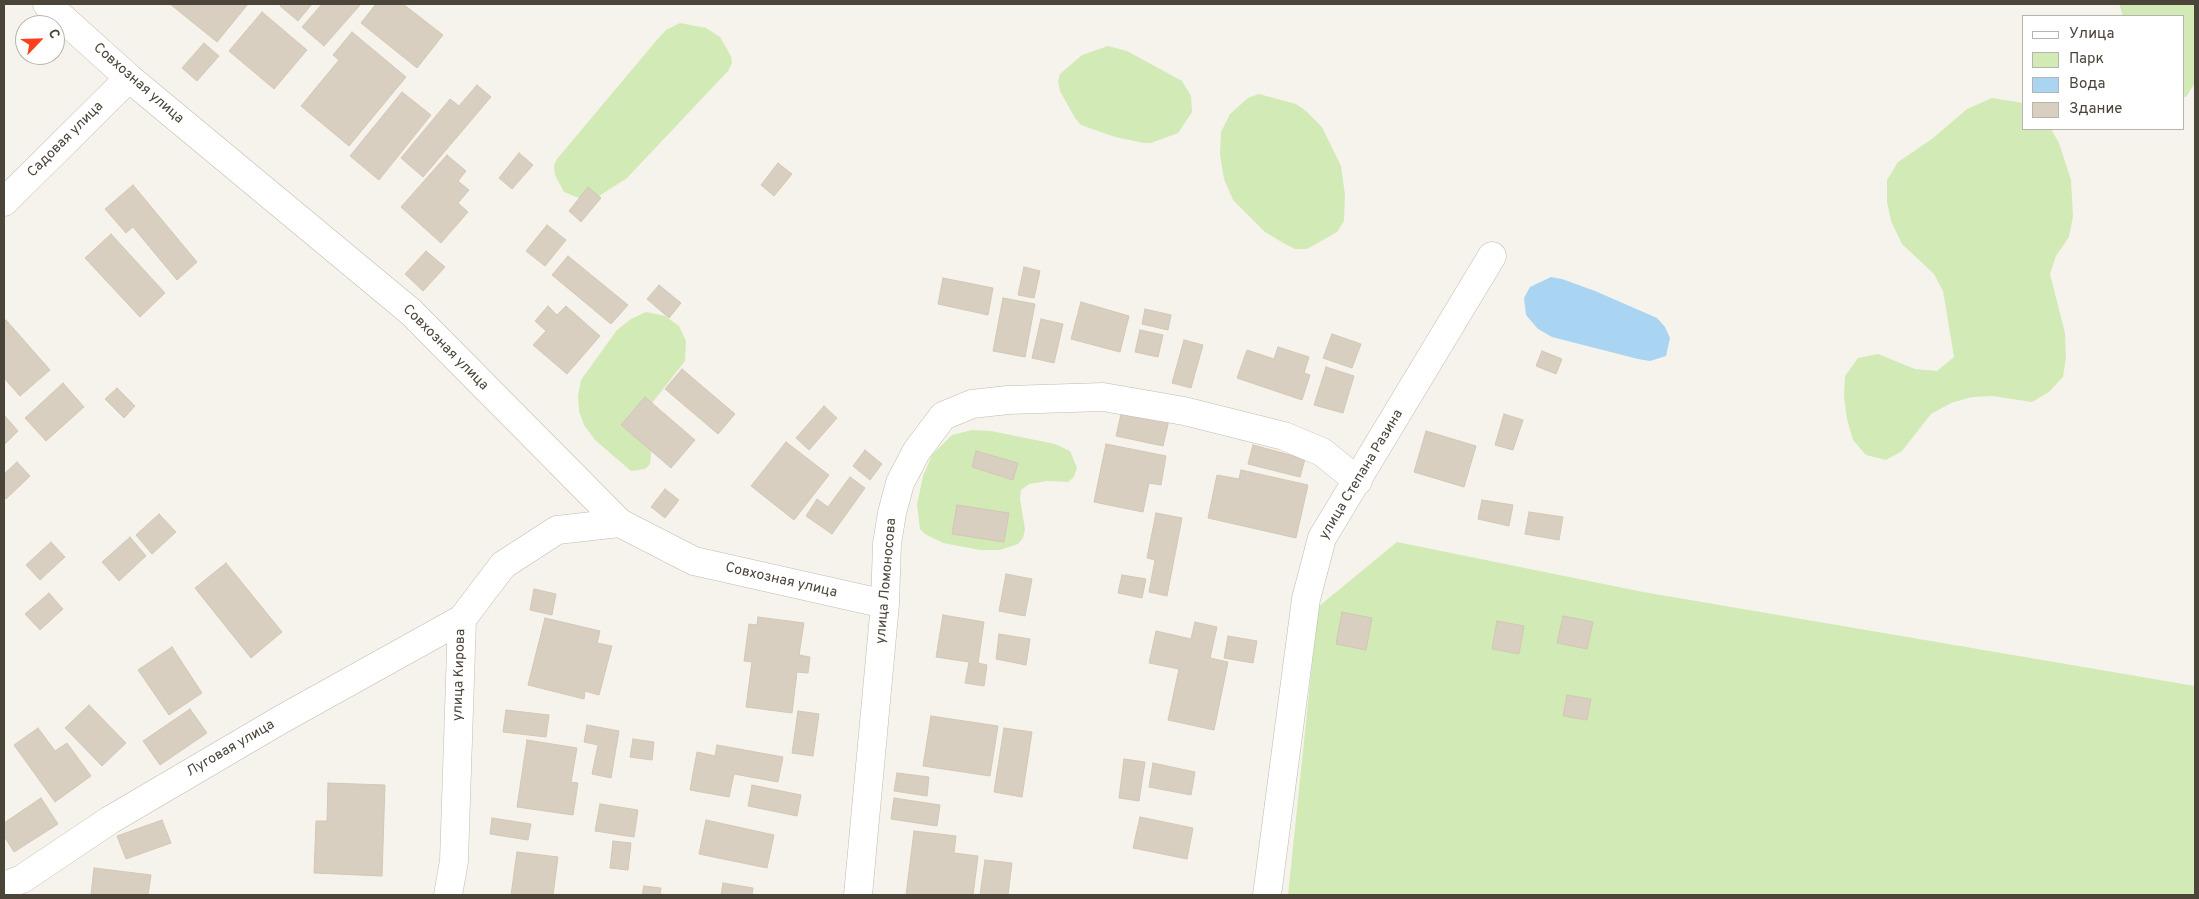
<!DOCTYPE html>
<meta charset="utf-8">
<style>
body{margin:0}
#map{position:relative;width:2199px;height:899px;overflow:hidden;background:#f6f3ec;font-family:Overpass,sans-serif}
canvas{display:block}
.frame{position:absolute;inset:0;border:5px solid #4b4439;pointer-events:none}
.legend{position:absolute;left:2022px;top:15px;width:162px;height:115px;box-sizing:border-box;background:#fff;border:1px solid #b7b4b0;margin:0;padding:6px 9px;list-style:none;font-size:15px;color:#4b4439}
.legend li{display:flex;align-items:center;gap:10px;height:25px}
.legend b{width:25px;border:1px solid #b7b4b0}
.north{position:absolute;left:15px;top:15px;width:50px;height:50px;box-sizing:border-box;background:#fff;border:1px solid #b7b4b0;border-radius:50%;rotate:66deg;font-size:14px;font-weight:700;line-height:20px;text-align:center;color:#4b4439}
.north::after{content:'';display:block;margin:auto;width:18px;height:22px;background:#fc3f1d;clip-path:polygon(50% 0,100% 100%,50% 72%,0 100%)}
</style>
<div id="map">
<canvas width="2199" height="899"></canvas>
<div class="frame"></div>
<ul class="legend">
<li><b style="height:6px;background:#fff"></b>Улица</li>
<li><b style="height:14px;background:#d2eab5"></b>Парк</li>
<li><b style="height:14px;background:#a9d4f2"></b>Вода</li>
<li><b style="height:14px;background:#d8cfc1"></b>Здание</li>
</ul>
<div class="north">С</div>
</div>
<script>
const ctx = document.querySelector('canvas').getContext('2d');
ctx.lineJoin = 'round';
function fill(path, color) {
  ctx.fillStyle = color;
  ctx.fill(path, 'evenodd');
}
function toPath(rows) {
  const path = new Path2D();
  for (const r of rows) {
    path.moveTo(r[0], r[1]);
    for (let i = 2; i < r.length; i += 2) path.lineTo(r[i], r[i + 1]);
  }
  return path;
}
function strokePath(path, color, width, dash) {
  ctx.strokeStyle = color;
  ctx.lineWidth = width;
  ctx.lineCap = dash ? 'butt' : 'round';
  ctx.setLineDash(dash || []);
  ctx.stroke(path);
}
function write(font, color, halo, rows, align = 'center') {
  ctx.font = font + ' Overpass,sans-serif';
  ctx.lineWidth = 5;
  ctx.setLineDash([]);
  ctx.textBaseline = 'middle';
  ctx.strokeStyle = halo;
  ctx.fillStyle = color;
  for (const [text, x, y, turn = 0] of rows) {
    ctx.save();
    ctx.translate(x, y);
    ctx.rotate((+turn || 0) * Math.PI / 180);
    ctx.textAlign = isNaN(turn) ? turn : align;
    if (halo) ctx.strokeText(text, 0, 0);
    ctx.fillText(text, 0, 0);
    ctx.restore();
  }
}
fill(toPath([
 [2119,4,2195,4,2195,83,2186,97,2183,97,2183,16,2123,16],
 [680,23,706,28,720,37,731,56,732,63,728,71,627,178,596,198,579,198,564,192,555,175,554,165,557,159,656,41,666,30],
 [1108,46,1127,51,1182,81,1191,96,1192,112,1178,133,1151,143,1144,143,1115,137,1081,125,1075,118,1060,91,1058,81,1060,74,1082,55],
 [1259,94,1296,104,1306,111,1322,127,1341,166,1345,195,1344,221,1337,232,1307,249,1295,249,1285,244,1265,232,1233,200,1224,179,1220,154,1221,132,1230,114,1248,98],
 [1992,98,2023,103,2023,129,2051,129,2059,143,2071,180,2073,216,2069,237,2056,256,2050,274,2065,333,2066,357,2063,377,2049,392,2032,402,1992,396,1972,397,1951,403,1931,414,1902,451,1886,460,1866,455,1853,440,1847,419,1844,397,1845,376,1858,358,1878,354,1915,369,1937,371,1954,357,1943,291,1934,274,1902,244,1891,221,1887,202,1887,180,1898,162,1932,139,1967,109],
 [646,312,665,316,679,326,686,341,685,361,649,407,647,435,651,453,650,464,645,469,631,471,595,440,584,425,579,411,578,396,581,380,617,330,631,319],
 [972,430,991,431,1055,444,1070,451,1077,468,1074,477,1068,482,1047,481,1029,484,1021,490,1020,499,1025,529,1023,538,1018,544,1000,550,980,550,943,543,925,534,920,529,917,505,923,476,932,455,952,435],
 [1397,542,1643,592,2195,686,2195,895,1288,895,1318,607]
]), '#d2eab5');
fill(toPath([
 [1551,277,1562,279,1595,291,1657,318,1665,327,1670,338,1666,356,1650,361,1638,359,1552,337,1538,329,1526,315,1524,298,1530,287]
]), '#a9d4f2');
const building = toPath([
 [170,4,248,4,217,42,170,4],
 [281,4,312,4,298,21,280,6,281,4],
 [322,4,336,4,339,6,341,4,361,4,324,46,302,27,322,4],
 [376,4,403,4,443,35,417,68,361,23,376,4],
 [262,12,307,50,274,89,229,51,262,12],
 [352,32,406,77,349,146,301,106,339,60,333,55,352,32],
 [204,43,219,56,197,81,182,68,204,43],
 [477,85,491,97,423,177,401,158,450,99,459,106,477,85],
 [402,92,431,115,379,180,350,156,402,92],
 [519,153,533,165,512,189,499,178,519,153],
 [447,155,466,171,458,181,469,190,458,203,468,212,441,243,401,207,447,155],
 [778,163,792,174,774,196,761,185,778,163],
 [133,185,197,262,177,280,133,227,126,233,105,209,133,185],
 [588,187,601,198,581,222,569,211,588,187],
 [547,225,566,240,545,266,526,251,547,225],
 [111,234,165,293,140,317,85,258,111,234],
 [426,251,445,267,423,291,405,274,426,251],
 [568,256,628,305,611,324,552,275,568,256],
 [1024,267,1040,271,1034,298,1018,295,1024,267],
 [943,278,993,288,988,315,938,304,943,278],
 [659,285,681,303,669,318,647,299,659,285],
 [1003,298,1035,304,1025,357,993,351,1003,298],
 [1081,302,1129,316,1120,352,1071,339,1081,302],
 [548,306,557,315,566,306,600,336,567,374,533,345,546,331,535,321,548,306],
 [1145,309,1171,315,1168,330,1142,324,1145,309],
 [1041,319,1063,324,1054,363,1032,358,1041,319],
 [6,320,50,370,20,396,4,378,4,322,6,320],
 [1140,330,1163,335,1158,357,1135,352,1140,330],
 [1332,334,1361,344,1352,368,1323,358,1332,334],
 [1184,340,1203,345,1191,388,1172,383,1184,340],
 [1278,347,1309,357,1304,373,1310,375,1302,400,1237,378,1247,350,1274,359,1278,347],
 [1542,351,1562,359,1556,374,1536,366,1542,351],
 [1326,367,1354,376,1343,413,1314,405,1326,367],
 [682,369,735,414,718,434,665,389,682,369],
 [63,383,84,407,46,441,25,418,63,383],
 [117,388,135,406,124,418,105,399,117,388],
 [645,397,695,440,671,468,621,425,645,397],
 [824,406,837,418,809,450,796,438,824,406],
 [1122,410,1169,420,1163,446,1116,436,1122,410],
 [1504,414,1523,420,1513,450,1495,445,1504,414],
 [4,415,18,431,4,445,4,415],
 [1426,431,1476,446,1464,487,1414,472,1426,431],
 [786,442,829,475,794,520,751,486,786,442],
 [1106,444,1166,456,1161,485,1149,483,1143,512,1094,502,1106,444],
 [1253,445,1305,459,1300,477,1248,464,1253,445],
 [865,450,882,464,870,480,853,466,865,450],
 [976,451,1018,463,1013,480,972,467,976,451],
 [17,462,30,476,6,499,4,496,4,474,17,462],
 [1241,470,1308,485,1296,538,1208,518,1217,475,1239,479,1241,470],
 [850,477,865,488,832,534,806,516,817,499,828,507,850,477],
 [665,489,679,500,665,518,651,507,665,489],
 [1482,500,1513,505,1509,526,1478,519,1482,500],
 [957,505,1009,513,1004,542,952,534,957,505],
 [1529,512,1563,517,1559,540,1525,534,1529,512],
 [1156,513,1182,518,1167,596,1149,592,1155,560,1147,558,1156,513],
 [159,514,176,532,152,554,136,535,159,514],
 [130,537,146,556,119,581,102,562,130,537],
 [51,542,65,557,40,580,26,565,51,542],
 [226,563,282,632,251,658,195,588,226,563],
 [1006,574,1032,579,1025,616,999,611,1006,574],
 [1122,575,1146,579,1142,598,1118,593,1122,575],
 [534,589,556,594,552,615,530,610,534,589],
 [49,593,63,609,40,630,25,614,49,593],
 [1342,612,1372,618,1366,650,1336,644,1342,612],
 [943,615,984,622,978,663,987,665,984,686,965,683,969,662,936,657,943,615],
 [1563,616,1593,622,1587,649,1557,643,1563,616],
 [758,617,804,623,799,655,810,657,808,673,797,672,792,713,746,707,752,662,744,661,749,624,757,625,758,617],
 [545,618,600,631,597,643,612,646,599,695,585,691,584,699,528,685,545,618],
 [1497,621,1524,626,1519,654,1492,649,1497,621],
 [1195,622,1217,627,1210,658,1228,662,1214,730,1168,720,1179,669,1149,663,1156,631,1191,639,1195,622],
 [999,634,1030,639,1026,665,996,659,999,634],
 [1228,636,1257,641,1253,663,1224,658,1228,636],
 [172,647,202,693,169,715,138,670,172,647],
 [1567,695,1591,699,1587,720,1563,716,1567,695],
 [89,705,126,743,102,766,65,728,89,705],
 [190,709,207,733,160,765,143,741,190,709],
 [506,710,549,715,546,737,503,732,506,710],
 [798,711,819,714,813,756,792,753,798,711],
 [931,716,998,726,990,776,923,766,931,716],
 [587,725,619,731,611,778,592,774,598,745,584,742,587,725],
 [38,728,55,751,67,743,91,776,55,802,14,745,38,728],
 [1004,728,1032,732,1022,797,994,792,1004,728],
 [633,739,654,742,652,760,630,757,633,739],
 [527,740,577,748,571,782,578,783,573,815,517,807,527,740],
 [717,745,783,757,778,782,734,774,729,797,690,790,697,752,715,756,717,745],
 [1124,759,1145,762,1139,801,1119,798,1124,759],
 [1153,763,1195,772,1191,795,1149,787,1153,763],
 [897,773,929,777,927,796,894,791,897,773],
 [328,783,385,785,382,876,314,873,316,821,327,821,328,783],
 [752,785,801,795,797,816,748,806,752,785],
 [41,798,58,824,14,852,4,836,4,823,41,798],
 [894,798,940,805,937,826,891,819,894,798],
 [600,804,638,810,634,837,595,831,600,804],
 [1140,817,1193,828,1187,859,1133,848,1140,817],
 [492,818,531,824,528,840,490,834,492,818],
 [162,820,171,843,126,859,117,836,162,820],
 [706,820,774,835,767,868,699,854,706,820],
 [914,831,956,836,954,853,978,856,973,895,906,895,914,831],
 [613,841,631,843,628,870,610,868,613,841],
 [517,852,558,857,553,895,511,895,517,852],
 [985,860,1012,863,1008,895,980,895,985,860],
 [94,868,151,875,148,895,91,895,94,868],
 [723,883,753,888,752,895,721,895,723,883],
 [644,886,661,888,660,895,642,895,644,886]
]);
fill(building, '#d8cfc1');
strokePath(building, '#d3c7b4', 1);
const minor = toPath([
 [47,4,129,78,411,312,620,523,694,561,885,604],
 [4,202,129,78],
 [4,886,22,879,110,820,282,719,462,619],
 [448,895,454,861,462,619,503,565,557,530,620,523],
 [858,895,885,604,887,544,892,513,900,483,916,452,943,416,972,404,1008,400,1103,397,1184,411,1284,436,1322,452,1358,481],
 [1267,895,1306,599,1322,538,1492,256]
]);
strokePath(minor, '#c2bbae', 29);
strokePath(minor, '#fff', 28);
write('14px', '#4b4439', '#fff', [
 ["Совхозная улица",138,84,41],
 ["Садовая улица",66,140,-45],
 ["Совхозная улица",445,348,45],
 ["улица Степана Разина",1362,475,-59],
 ["Совхозная улица",781,581,13],
 ["улица Ломоносова",887,581,-85],
 ["улица Кирова",460,675,-88],
 ["Луговая улица",231,749,-30]
]);
</script>
